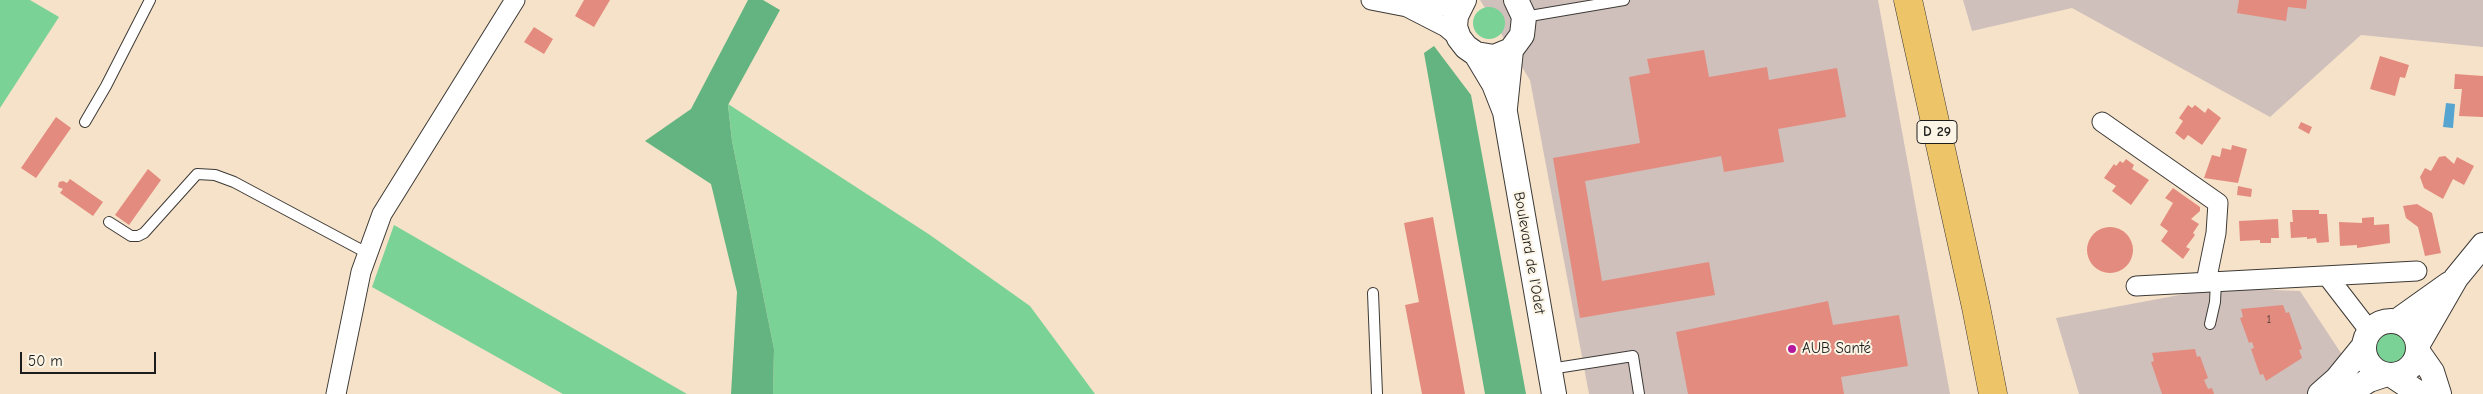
<!DOCTYPE html>
<meta charset="utf-8">
<style>
body{margin:0}
#map{position:relative;width:2483px;height:394px;overflow:hidden;background:#f6e2c8;font-family:"Comic Neue",sans-serif}
canvas{display:block}
.scale{position:absolute;left:20px;top:352px;width:136px;height:22px;box-sizing:border-box;border:2px solid #1c1c1c;border-top:0;padding-left:6px;font-size:15px;line-height:18px;white-space:nowrap;color:#1c1c1c;-webkit-text-stroke:4px #fcf5e5;paint-order:stroke}
</style>
<div id="map">
<canvas width="2483" height="394"></canvas>
<div class="scale">50 m</div>
</div>
<script>
const ctx = document.querySelector('canvas').getContext('2d');
ctx.lineJoin = 'round';
function fill(path, color) {
  ctx.fillStyle = color;
  ctx.fill(path, 'evenodd');
}
function toPath(rows) {
  const path = new Path2D();
  for (const r of rows) {
    if (r.length === 3) {
      path.moveTo(r[0] + r[2], r[1]);
      path.arc(r[0], r[1], r[2], 0, 2 * Math.PI);
      continue;
    }
    path.moveTo(r[0], r[1]);
    for (let i = 2; i < r.length; i += 2) path.lineTo(r[i], r[i + 1]);
  }
  return path;
}
function strokePath(path, color, width, dash) {
  ctx.strokeStyle = color;
  ctx.lineWidth = width;
  ctx.lineCap = dash ? 'butt' : 'round';
  ctx.setLineDash(dash || []);
  ctx.stroke(path);
}
function write(font, color, halo, rows, align = 'center') {
  ctx.font = font + ' "Comic Neue",sans-serif';
  ctx.lineWidth = 4;
  ctx.setLineDash([]);
  ctx.textBaseline = 'middle';
  ctx.strokeStyle = halo;
  ctx.fillStyle = color;
  for (const [text, x, y, turn = 0] of rows) {
    ctx.save();
    ctx.translate(x, y);
    ctx.rotate((+turn || 0) * Math.PI / 180);
    ctx.textAlign = isNaN(turn) ? turn : align;
    if (halo) ctx.strokeText(text, 0, 0);
    ctx.fillText(text, 0, 0);
    ctx.restore();
  }
}
fill(toPath([
 [1480,0,1878,0,1950,394,1589,394,1530,80],
 [1963,0,2483,0,2483,47,2361,35,2270,117,2072,8,1972,31],
 [2217,288,2300,291,2368,394,2079,394,2056,318]
]), '#d0c0bc');
fill(toPath([
 [0,0,30,0,59,17,0,108],
 [1489,23,16],
 [728,104,930,235,1030,306,1095,394,773,394,774,349,732,141],
 [394,225,687,394,563,394,372,287],
 [2390,348,16]
]), '#7ad297');
fill(toPath([
 [748,0,763,0,780,10,728,105,732,141,774,349,773,394,731,394,737,292,711,184,645,141,691,109],
 [1434,46,1471,95,1526,394,1485,394,1424,53]
]), '#63b480');
fill(toPath([
 [2446,103,2455,104,2453,128,2443,127]
]), '#56a5d0');
fill(toPath([
 [584,0,610,0,594,27,575,16],
 [2239,0,2307,0,2306,9,2288,7,2286,21,2237,13],
 [534,27,553,39,544,54,524,42],
 [1704,50,1709,77,1767,67,1769,80,1837,68,1846,117,1778,129,1784,162,1724,172,1721,156,1585,181,1602,281,1709,262,1715,295,1580,318,1553,158,1640,143,1629,77,1650,73,1647,59],
 [2380,56,2409,65,2405,78,2400,77,2395,96,2370,89],
 [2455,74,2483,76,2483,117,2459,116,2462,89,2454,89],
 [2188,105,2192,108,2195,105,2205,113,2208,108,2221,118,2202,145,2188,135,2184,140,2175,133,2183,121,2179,118],
 [56,117,71,128,36,178,21,168],
 [2301,122,2312,127,2309,134,2298,128],
 [2232,145,2247,149,2238,183,2204,178,2212,155,2220,157,2222,148,2231,150],
 [2445,156,2454,164,2457,157,2474,166,2464,185,2453,179,2443,199,2424,188,2420,177,2425,168,2431,171,2439,157],
 [2126,159,2134,165,2132,169,2149,180,2131,205,2112,191,2116,186,2104,178,2114,164,2116,166,2120,161,2123,163],
 [148,169,161,180,129,225,115,215],
 [70,179,103,202,93,216,60,193,63,189,58,187,59,182,63,181,67,183],
 [2238,186,2252,189,2251,197,2237,195],
 [2173,188,2200,207,2200,211,2191,219,2199,224,2193,233,2195,235,2186,247,2190,249,2183,259,2161,241,2168,231,2160,225,2173,203,2165,198],
 [2417,204,2432,213,2441,253,2425,256,2418,227,2406,218,2403,206],
 [2292,210,2319,210,2319,214,2327,214,2329,242,2317,243,2316,238,2307,239,2307,237,2291,238,2290,222,2293,222],
 [1433,217,1465,394,1422,394,1405,305,1419,302,1404,223],
 [2374,217,2374,225,2389,224,2390,243,2357,248,2357,245,2340,246,2339,222,2362,223,2362,218],
 [2278,219,2279,238,2271,238,2271,243,2260,243,2260,240,2240,241,2239,221],
 [2110,250,23],
 [1828,301,1833,325,1899,315,1908,366,1841,377,1844,394,1688,394,1676,332],
 [2283,305,2286,313,2289,312,2302,349,2299,350,2302,358,2266,381,2263,374,2260,375,2251,349,2254,348,2252,342,2249,343,2240,318,2243,317,2241,309],
 [2195,349,2197,357,2200,356,2208,378,2204,380,2208,389,2212,388,2214,394,2162,394,2151,362,2154,361,2152,353]
]), '#e38b7e');
const service = toPath([
 [1524,17,1624,0],
 [85,122,106,86,150,0],
 [109,222,131,236,138,236,144,233,197,174,215,175,234,182,367,253],
 [1373,293,1377,394],
 [2210,324,2215,302,2216,281],
 [1550,369,1633,356,1639,394]
]);
const minor = toPath([
 [1371,0,1407,7,1446,27,1459,38],
 [1409,7,1460,5],
 [2102,122,2218,203,2216,233,2206,282],
 [2328,277,2365,325,2371,329],
 [2136,286,2417,271],
 [336,394,361,272,382,214,515,0]
]);
const tertiary = toPath([
 [1464,0,1456,16,1455,27,1459,38,1466,47,1476,54,1494,57,1511,50,1522,35,1524,17,1516,0],
 [1476,54,1494,84,1505,112,1554,394],
 [1505,108,1511,50],
 [2391,348,27],
 [2397,321,2449,284],
 [2418,344,2456,278,2483,245],
 [2418,352,2432,372,2439,394],
 [2393,376,2420,394],
 [2320,394,2337,379,2363,347],
 [2347,394,2369,380,2384,375]
]);
const primary = toPath([
 [1908,0,1976,307,1993,394]
]);
strokePath(service, '#3d3a36', 12);
strokePath(minor, '#3d3a36', 21);
strokePath(tertiary, '#3d3a36', 26);
strokePath(primary, '#3d3a36', 29);
strokePath(service, '#fff', 10);
strokePath(minor, '#fff', 19);
strokePath(tertiary, '#fff', 24);
strokePath(primary, '#eec469', 28);
for (const [x, y, r, color] of [
 [1792,349,5,"#b5179e"]
]) {
  const dot = new Path2D();
  dot.arc(x, y, r, 0, 2 * Math.PI);
  ctx.fillStyle = color;
  ctx.fill(dot);
  strokePath(dot, '#fcf5e5', 2);
}
write('12px', '#4e3834', null, [
 ["1",2269,320]
]);
for (const [x, y, w] of [
 [1937,132,40]
]) {
  const box = new Path2D();
  box.roundRect(x - w / 2, y - 11.5, w, 23, 4);
  ctx.fillStyle = '#fcf5e5';
  ctx.fill(box);
  strokePath(box, '#1c1c1c', 1);
}
write('bold 14px', '#1c1c1c', null, [
 ["D 29",1937,132]
]);
write('15px', '#1c1c1c', '#fcf5e5', [
 ["Boulevard de l'Odet",1529,253,80]
]);
write('15px', '#1c1c1c', '#fcf5e5', [
 ["AUB Santé",1802,349]
], 'left');
</script>
